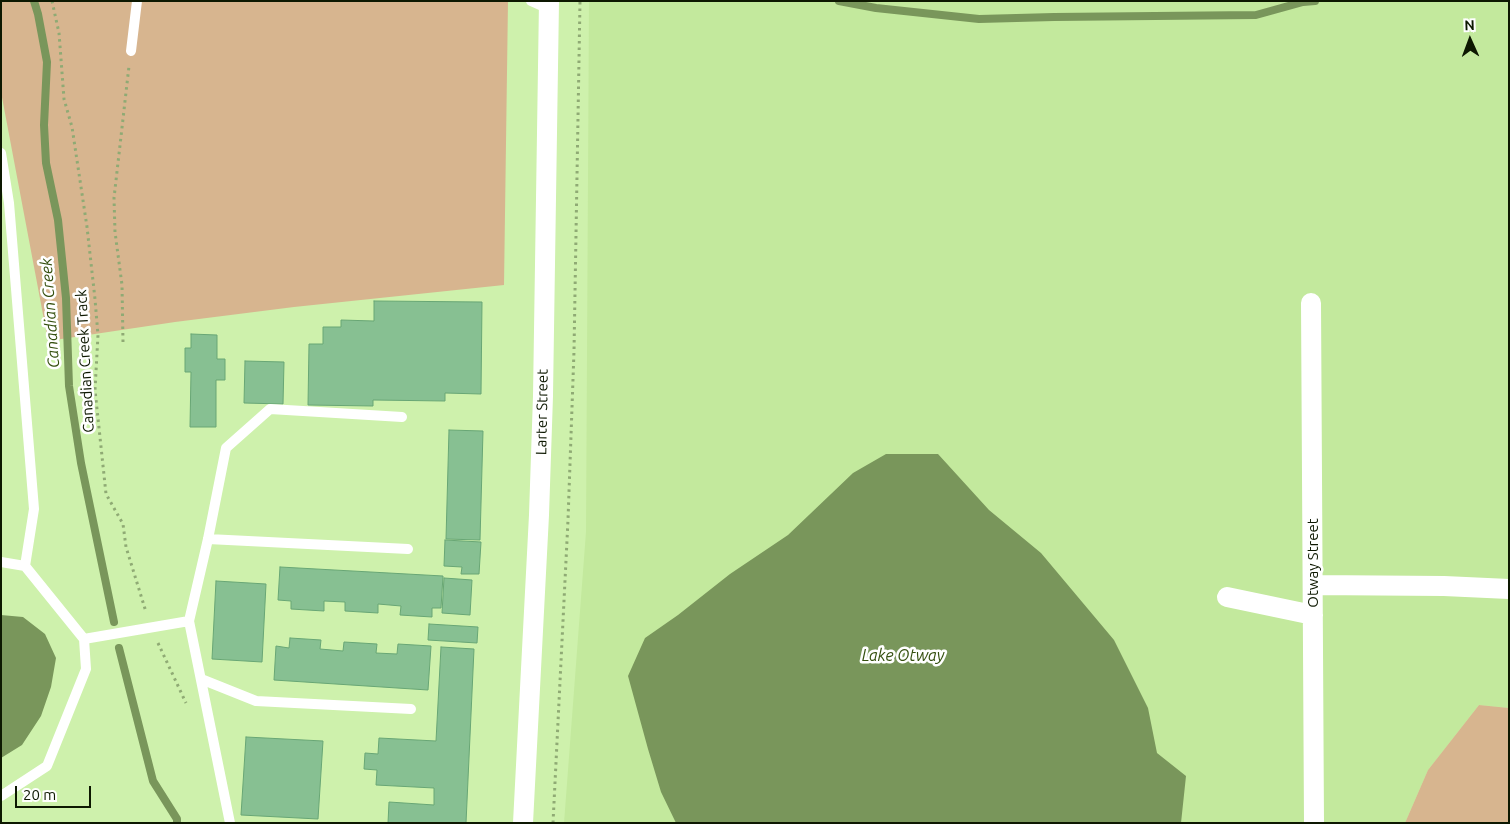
<!DOCTYPE html>
<style>
body{margin:0}
#map{position:relative;width:1510px;height:824px;overflow:hidden;background:#cef1ac;font-family:Ubuntu,sans-serif}
canvas{display:block}
.frame{position:absolute;inset:0;border:2px solid #0d1801;pointer-events:none}
.north{position:absolute;left:1445px;top:15px;width:50px;height:50px;-webkit-text-stroke:4px #fff;paint-order:stroke;rotate:358deg;font-size:14px;font-weight:700;line-height:20px;text-align:center;color:#0d1801}
.north::after{content:'';display:block;margin:auto;width:18px;height:22px;background:#0d1801;clip-path:polygon(50% 0,100% 100%,50% 72%,0 100%)}
.scale{position:absolute;left:15px;top:786px;width:76px;height:22px;box-sizing:border-box;border:2px solid #0d1801;border-top:0;padding-left:6px;font-size:15px;line-height:18px;white-space:nowrap;color:#0d1801;-webkit-text-stroke:4px #fff;paint-order:stroke}
</style>
<div id="map">
<canvas width="1510" height="824"></canvas>
<div class="frame"></div>
<div class="north">N</div>
<div class="scale">20 m</div>
</div>
<script>
const ctx = document.querySelector('canvas').getContext('2d');
ctx.lineJoin = 'round';
function fill(path, color) {
  ctx.fillStyle = color;
  ctx.fill(path, 'evenodd');
}
function toPath(rows) {
  const path = new Path2D();
  for (const r of rows) {
    path.moveTo(r[0], r[1]);
    for (let i = 2; i < r.length; i += 2) path.lineTo(r[i], r[i + 1]);
  }
  return path;
}
function strokePath(path, color, width, dash) {
  ctx.strokeStyle = color;
  ctx.lineWidth = width;
  ctx.lineCap = dash ? 'butt' : 'round';
  ctx.setLineDash(dash || []);
  ctx.stroke(path);
}
function write(font, color, halo, rows, align = 'center') {
  ctx.font = font + ' Ubuntu,sans-serif';
  ctx.lineWidth = 5;
  ctx.setLineDash([]);
  ctx.textBaseline = 'middle';
  ctx.strokeStyle = halo;
  ctx.fillStyle = color;
  for (const [text, x, y, turn = 0] of rows) {
    ctx.save();
    ctx.translate(x, y);
    ctx.rotate((+turn || 0) * Math.PI / 180);
    ctx.textAlign = isNaN(turn) ? turn : align;
    if (halo) ctx.strokeText(text, 0, 0);
    ctx.fillText(text, 0, 0);
    ctx.restore();
  }
}
fill(toPath([
 [589,1,1509,1,1509,708,1479,705,1428,770,1405,823,564,823,586,532]
]), '#c3e99d');
fill(toPath([
 [1,1,508,1,504,285,294,307,175,322,48,341,1,92],
 [1479,705,1509,708,1509,823,1405,823,1428,770]
]), '#d7b58f');
fill(toPath([
 [886,454,938,454,989,510,1041,553,1114,640,1148,708,1157,753,1186,776,1181,823,676,823,661,792,648,749,628,676,645,638,678,615,730,574,788,535,853,473],
 [1,615,23,617,45,634,56,658,51,687,41,716,22,745,1,758]
]), '#79965b');
strokePath(toPath([
 [34,1,38,14,47,62,44,125,46,163,58,220,66,298,69,386,81,463,114,622],
 [839,1,876,8,979,19,1054,17,1256,15,1303,2,1315,1],
 [119,648,153,781,177,819,177,823]
]), '#79965b', 8);
const building = toPath([
 [374,301,482,302,481,394,445,393,445,401,373,400,373,406,308,405,309,344,323,344,323,327,341,327,341,320,374,321,374,301],
 [191,334,217,335,217,359,225,359,225,380,216,380,216,427,190,427,191,372,185,372,185,348,191,348,191,334],
 [245,361,284,362,283,404,244,403,245,361],
 [449,430,483,431,480,540,446,539,449,430],
 [445,540,481,542,479,574,461,574,462,567,444,566,445,540],
 [280,567,443,576,441,608,432,608,432,617,400,615,401,606,378,604,378,613,345,611,345,602,324,601,324,611,291,609,291,601,278,600,280,567],
 [444,578,472,580,470,615,442,613,444,578],
 [216,581,266,584,262,662,212,659,216,581],
 [429,624,478,627,477,643,428,640,429,624],
 [290,638,321,640,320,649,343,651,344,642,377,644,376,653,397,654,398,644,431,646,428,690,274,680,276,646,289,648,290,638],
 [441,647,474,649,466,823,388,823,389,802,434,805,434,788,376,785,377,770,364,769,365,753,378,754,379,738,436,741,441,647],
 [246,737,323,741,318,819,241,815,246,737]
]);
fill(building, '#87c092');
strokePath(building, '#68a675', 1);
strokePath(toPath([
 [52,1,59,33,64,99,72,127,87,227,95,299,98,335,95,390,106,494,123,524,126,547,146,612],
 [123,342,122,285,115,232,114,198,129,66],
 [158,643,186,703],
 [553,823,568,520,574,351,580,1]
]), '#8faa74', 3, [2.5, 4]);
strokePath(toPath([
 [531,1,549,9],
 [131,51,137,1],
 [1,153,9,203,34,509,25,566],
 [208,539,408,549],
 [1,562,25,566,84,639,86,669,47,766,1,796],
 [189,621,208,539,226,448,270,409,402,417],
 [84,639,189,621,230,823],
 [201,679,256,701,411,709]
]), '#fff', 10);
strokePath(toPath([
 [1311,303,1314,823],
 [1313,585,1444,586,1509,589],
 [1227,597,1313,615],
 [523,823,539,515,543,396,549,1]
]), '#fff', 20);
write('15px', '#0d1801', '#fff', [
 ["Canadian Creek Track",85,361,-93],
 ["Larter Street",542,412,-89],
 ["Otway Street",1313,563,-90]
]);
write('italic 16px', '#35500f', '#fff', [
 ["Canadian Creek",50,313,-94],
 ["Lake Otway",903,656]
]);
</script>
